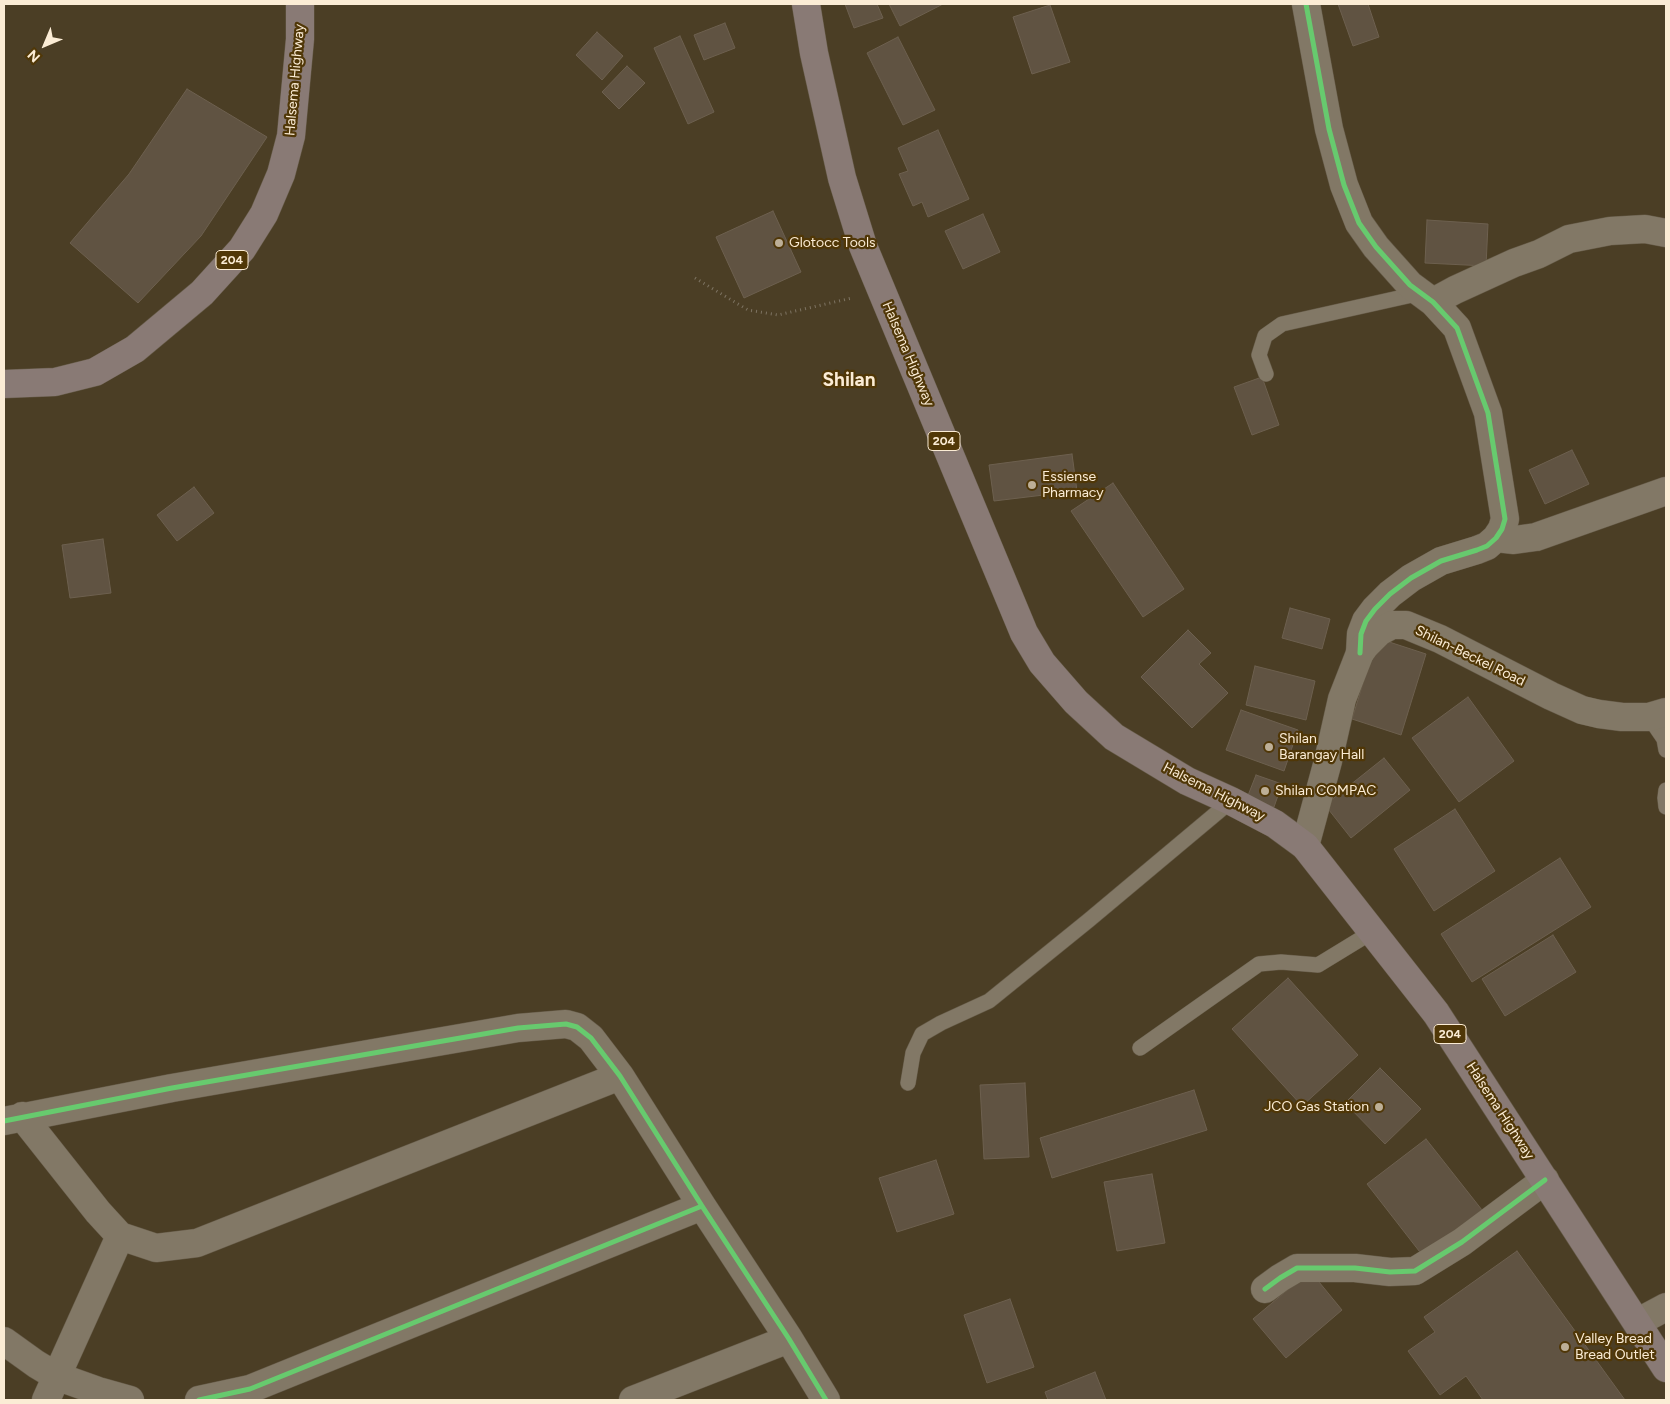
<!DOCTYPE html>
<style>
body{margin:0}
#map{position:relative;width:1670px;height:1404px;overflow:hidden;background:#4b3e25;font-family:Figtree,sans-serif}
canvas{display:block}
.frame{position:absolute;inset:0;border:5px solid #fbecd5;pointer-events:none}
.north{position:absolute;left:20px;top:20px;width:50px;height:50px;-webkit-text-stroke:4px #503707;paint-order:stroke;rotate:225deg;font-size:14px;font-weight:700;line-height:20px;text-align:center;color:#fbecd5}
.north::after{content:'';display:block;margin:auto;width:18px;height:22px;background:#fbecd5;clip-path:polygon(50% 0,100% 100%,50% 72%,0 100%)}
</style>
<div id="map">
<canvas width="1670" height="1404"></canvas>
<div class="frame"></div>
<div class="north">N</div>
</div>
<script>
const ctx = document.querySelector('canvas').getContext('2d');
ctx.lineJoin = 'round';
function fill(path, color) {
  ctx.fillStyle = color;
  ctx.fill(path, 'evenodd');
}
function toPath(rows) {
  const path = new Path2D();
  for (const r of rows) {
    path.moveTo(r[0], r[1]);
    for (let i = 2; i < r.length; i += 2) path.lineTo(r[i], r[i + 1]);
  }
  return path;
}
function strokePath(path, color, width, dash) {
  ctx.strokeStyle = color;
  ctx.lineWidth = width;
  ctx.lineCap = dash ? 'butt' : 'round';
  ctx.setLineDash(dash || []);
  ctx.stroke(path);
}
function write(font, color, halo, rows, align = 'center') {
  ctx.font = font + ' Figtree,sans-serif';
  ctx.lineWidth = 4.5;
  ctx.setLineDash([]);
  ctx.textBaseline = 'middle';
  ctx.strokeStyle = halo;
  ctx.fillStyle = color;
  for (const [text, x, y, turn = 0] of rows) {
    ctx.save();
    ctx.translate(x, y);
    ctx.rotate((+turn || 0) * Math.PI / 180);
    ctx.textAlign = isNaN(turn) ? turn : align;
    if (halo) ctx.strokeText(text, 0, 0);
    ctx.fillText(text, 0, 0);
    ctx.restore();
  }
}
const building = toPath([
 [845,4,877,4,883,18,854,28,845,4],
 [889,4,943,4,900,26,889,4],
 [1338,4,1368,4,1379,37,1353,46,1338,4],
 [1050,5,1070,62,1032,74,1013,17,1050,5],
 [725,23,735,48,704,60,694,35,725,23],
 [597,32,623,56,602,80,576,55,597,32],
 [680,36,714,112,688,124,654,48,680,36],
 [898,37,935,110,903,125,867,53,898,37],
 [627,66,645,83,619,109,602,92,627,66],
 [187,89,267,137,201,236,138,303,70,243,129,174,187,89],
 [938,130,969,199,928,217,922,202,913,206,899,174,908,171,898,148,938,130],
 [773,211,801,272,744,298,716,237,773,211],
 [983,214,1000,252,963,269,945,231,983,214],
 [1427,220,1488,224,1486,266,1425,263,1427,220],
 [1262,377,1279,425,1252,435,1234,387,1262,377],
 [1572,450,1589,484,1545,504,1529,470,1572,450],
 [1072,454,1077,491,994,501,989,465,1072,454],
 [1113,483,1184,589,1143,617,1071,511,1113,483],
 [194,487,214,513,177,541,157,515,194,487],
 [103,539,111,593,70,598,62,545,103,539],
 [1290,608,1330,619,1322,649,1282,638,1290,608],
 [1188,630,1211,653,1199,664,1228,693,1192,728,1141,677,1188,630],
 [1377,638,1426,654,1401,735,1352,719,1377,638],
 [1255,666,1315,681,1306,720,1246,705,1255,666],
 [1468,697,1514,761,1459,802,1412,738,1468,697],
 [1241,710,1298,730,1284,771,1226,750,1241,710],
 [1384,758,1410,790,1351,838,1325,805,1384,758],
 [1256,775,1282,784,1274,807,1247,798,1256,775],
 [1455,809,1495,871,1434,911,1394,849,1455,809],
 [1560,858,1591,907,1472,982,1441,934,1560,858],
 [1553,935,1576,972,1505,1016,1482,979,1553,935],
 [1288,978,1358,1055,1302,1106,1232,1029,1288,978],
 [1380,1068,1421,1109,1385,1144,1345,1103,1380,1068],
 [1025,1083,1029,1157,984,1159,980,1085,1025,1083],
 [1194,1090,1207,1130,1052,1178,1040,1138,1194,1090],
 [1426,1139,1482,1210,1423,1256,1367,1184,1426,1139],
 [936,1160,954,1214,897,1232,879,1178,936,1160],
 [1152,1174,1165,1243,1117,1251,1104,1182,1152,1174],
 [1517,1251,1625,1400,1483,1400,1466,1376,1440,1395,1408,1351,1435,1332,1424,1317,1517,1251],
 [1310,1271,1342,1310,1286,1358,1253,1319,1310,1271],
 [1010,1299,1034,1367,987,1383,964,1315,1010,1299],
 [1095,1372,1106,1400,1048,1400,1045,1392,1095,1372]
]);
fill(building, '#605342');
strokePath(building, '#6d604f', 1);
const lane = toPath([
 [1266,374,1259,355,1265,336,1282,324,1421,293],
 [1649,717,1664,739,1666,750],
 [1666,790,1665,798,1666,807],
 [1140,1048,1259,964,1281,962,1318,965,1372,932],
 [908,1083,913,1053,922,1034,941,1023,989,1001,1089,920,1231,801]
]);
const street = toPath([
 [1306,4,1329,129,1344,185,1359,223,1376,247,1410,285,1433,302,1457,328,1488,413,1505,519,1502,529,1496,538,1487,546,1477,550,1441,561,1411,578,1390,594,1375,609,1366,621,1361,634,1360,653],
 [1433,302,1455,290,1514,263,1539,254,1569,239,1610,231,1645,229,1666,233],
 [1496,538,1514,540,1536,537,1666,491],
 [22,1116,98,1212,120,1236,156,1248,197,1243,620,1076],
 [4,1121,172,1088,518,1028,566,1024,577,1027,591,1038,620,1076,702,1206,789,1339,826,1400],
 [1265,1289,1280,1278,1297,1268,1355,1268,1390,1272,1415,1271,1462,1242,1545,1180],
 [1638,1322,1666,1307],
 [4,1341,36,1364,56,1376,98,1391,130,1400],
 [46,1400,120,1236],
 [199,1400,250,1389,702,1206],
 [633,1400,789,1339]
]);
const secondary = toPath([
 [1305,846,1328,761,1342,699,1360,653,1365,646,1379,632,1392,625,1406,625,1440,639,1551,696,1582,710,1599,714,1622,717,1649,717,1666,712]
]);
const highway = toPath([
 [806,4,814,53,842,178,863,246,1024,633,1042,663,1076,702,1114,737,1187,781,1231,801,1275,824,1305,846,1436,1013,1666,1368],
 [4,384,55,382,95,372,135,349,202,293,242,249,264,214,281,174,291,136,300,39,300,4]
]);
strokePath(lane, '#645946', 16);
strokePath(street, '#645946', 29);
strokePath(secondary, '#645946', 29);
strokePath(highway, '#645946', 29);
strokePath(toPath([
 [695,278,748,310,778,315,852,298]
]), '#7e7463', 3, [1, 4]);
strokePath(lane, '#827866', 15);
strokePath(street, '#827866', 28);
strokePath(secondary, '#827866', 28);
strokePath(highway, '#897a75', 28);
strokePath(toPath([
 [1306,4,1329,129,1344,185,1359,223,1376,247,1410,285,1433,302,1457,328,1488,413,1505,519,1502,529,1496,538,1487,546,1477,550,1441,561,1411,578,1390,594,1375,609,1366,621,1361,634,1360,653],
 [4,1121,172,1088,518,1028,566,1024,577,1027,591,1038,620,1076,702,1206,789,1339,826,1400],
 [1265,1289,1280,1278,1297,1268,1355,1268,1390,1272,1415,1271,1462,1242,1545,1180],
 [199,1400,250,1389,702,1206]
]), '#67ca6e', 5);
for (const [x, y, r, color] of [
 [779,243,5,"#bdaf97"],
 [1032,485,5,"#bdaf97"],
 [1269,747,5,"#bdaf97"],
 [1265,791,5,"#bdaf97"],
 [1379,1107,5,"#bdaf97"],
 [1565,1347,5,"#bdaf97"]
]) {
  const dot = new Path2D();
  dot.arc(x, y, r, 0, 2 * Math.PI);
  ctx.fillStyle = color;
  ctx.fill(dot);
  strokePath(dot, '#503707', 2);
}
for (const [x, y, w] of [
 [232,260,32],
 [944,441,32],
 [1450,1034,32]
]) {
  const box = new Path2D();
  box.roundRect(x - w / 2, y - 9.5, w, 19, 4);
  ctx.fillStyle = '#503707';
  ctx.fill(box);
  strokePath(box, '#fbecd5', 1);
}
write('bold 12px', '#fbecd5', null, [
 ["204",232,260],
 ["204",944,441],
 ["204",1450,1034]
]);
write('14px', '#fbecd5', '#503707', [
 ["Halsema Highway",295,80,-85],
 ["Halsema Highway",908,354,67],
 ["Shilan-Beckel Road",1470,656,26],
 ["Halsema Highway",1214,792,27],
 ["Halsema Highway",1500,1111,57]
]);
write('14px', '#fbecd5', '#503707', [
 ["Glotocc Tools",789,243],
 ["Essiense",1042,477],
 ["Pharmacy",1042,493],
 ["Shilan",1279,739],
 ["Barangay Hall",1279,755],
 ["Shilan COMPAC",1275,791],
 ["JCO Gas Station",1369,1107,"right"],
 ["Valley Bread",1575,1339],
 ["Bread Outlet",1575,1355]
], 'left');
write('bold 19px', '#fbecd5', '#503707', [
 ["Shilan",849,380]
]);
</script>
